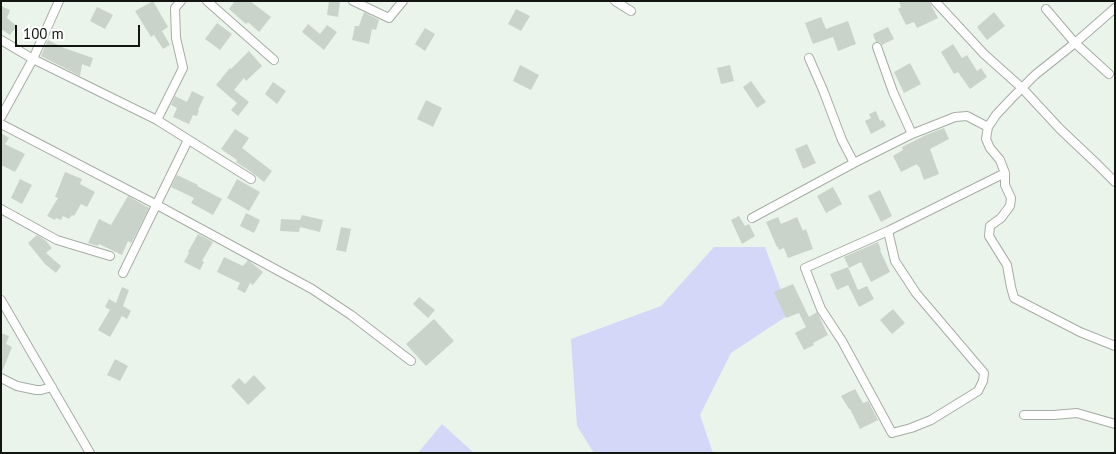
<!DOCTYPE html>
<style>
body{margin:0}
#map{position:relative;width:1116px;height:454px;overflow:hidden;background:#ebf4eb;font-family:"PT Sans",sans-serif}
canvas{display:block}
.frame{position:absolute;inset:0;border:2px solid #121512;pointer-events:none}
.scale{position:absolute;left:15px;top:25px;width:125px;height:22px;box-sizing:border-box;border:2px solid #121512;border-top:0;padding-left:6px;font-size:15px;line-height:18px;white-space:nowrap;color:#121512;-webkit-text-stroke:4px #fdfffd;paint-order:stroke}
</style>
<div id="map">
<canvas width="1116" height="454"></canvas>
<div class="frame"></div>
<div class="scale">100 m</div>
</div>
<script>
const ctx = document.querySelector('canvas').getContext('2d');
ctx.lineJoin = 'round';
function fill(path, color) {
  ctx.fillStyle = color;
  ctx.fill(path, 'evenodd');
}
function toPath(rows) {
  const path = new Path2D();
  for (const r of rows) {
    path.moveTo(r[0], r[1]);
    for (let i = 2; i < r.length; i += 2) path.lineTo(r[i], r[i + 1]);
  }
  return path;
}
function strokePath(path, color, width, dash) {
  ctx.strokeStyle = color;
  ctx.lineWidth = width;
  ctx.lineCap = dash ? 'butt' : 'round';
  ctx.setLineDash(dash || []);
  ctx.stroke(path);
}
fill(toPath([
 [714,247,765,247,790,314,731,353,700,415,713,453,594,453,577,426,571,339,661,306],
 [442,424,474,453,418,453]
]), '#d5d7f9');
fill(toPath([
 [153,1,168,27,162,31,170,45,163,49,154,35,151,37,135,11],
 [235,1,250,1,271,17,259,32,248,22,246,24,229,9],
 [329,1,340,1,338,17,327,15],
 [899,1,929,1,938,18,917,28,914,22,906,25,898,9,901,7],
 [1,6,10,10,7,18,17,26,10,35,1,29],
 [97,7,113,15,105,29,90,21],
 [516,9,530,16,521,31,508,24],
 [364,12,379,20,376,30,372,29,369,44,352,40,355,26,359,26],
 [994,12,1005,26,987,40,977,27],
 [821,17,826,29,848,21,856,44,838,51,833,37,813,44,805,23],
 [217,23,232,34,220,50,205,39],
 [308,24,320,34,327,25,337,32,324,50,302,32],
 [888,27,894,39,882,45,880,42,876,42,873,34],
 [425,28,435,34,425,51,415,44],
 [48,40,64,48,93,58,90,67,82,64,80,76,41,56],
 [953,44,962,58,967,55,977,71,981,68,987,77,970,89,958,72,954,74,941,52],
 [249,51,262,66,246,81,244,78,234,90,249,102,238,116,231,110,237,103,216,85,230,68,231,69],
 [910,63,921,84,904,93,894,72],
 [520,65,539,75,531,90,513,81],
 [730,65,734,81,721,84,717,68],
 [751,81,766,102,757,108,743,87],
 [273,82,286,91,277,104,265,94],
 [192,91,204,97,198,110,199,110,197,116,193,115,189,124,173,117,177,108,171,105,175,96,187,102],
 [426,100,442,108,433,127,417,119],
 [876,111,880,121,883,120,886,126,871,134,865,121,871,118,869,114],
 [944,128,949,139,930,149,939,174,924,180,919,166,918,167,917,164,901,172,893,156,903,150,902,147,926,135],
 [235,129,249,138,242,148,272,171,264,182,250,171,236,162,237,160,221,149],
 [1,133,9,138,5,144,25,154,15,172,1,165],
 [807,144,816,163,803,169,795,149],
 [65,172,82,179,80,184,95,192,87,207,81,204,74,216,72,215,69,219,63,216,61,220,56,218,55,220,47,216,58,198,55,197],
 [177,175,198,185,197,186,222,199,213,215,191,203,194,198,171,187],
 [20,179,32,185,22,204,11,198],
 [237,179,260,192,249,211,227,198],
 [833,187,842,204,826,213,817,196],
 [880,190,892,216,881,222,868,196],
 [128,196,149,208,132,242,131,243,128,241,122,255,99,244,98,246,88,243,99,219,111,225],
 [246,213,260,220,254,233,240,226],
 [302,215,323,220,320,232,300,227,299,232,280,231,281,219,300,220],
 [739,216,745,226,749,224,755,236,742,244,731,220],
 [778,217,781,224,797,217,803,231,806,229,813,249,788,258,784,248,779,250,778,247,777,247,766,222],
 [341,227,351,229,346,252,336,250],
 [198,234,213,242,202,261,204,262,200,270,184,262,189,253,188,252],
 [37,235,45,240,52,248,46,253,61,266,56,273,45,264,28,243],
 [878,242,881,250,880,250,890,272,871,282,861,262,849,268,844,257],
 [224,257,243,266,248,260,263,272,253,285,250,283,245,293,237,289,240,283,217,272],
 [848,267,858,290,867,286,874,299,859,307,848,285,837,290,830,274],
 [793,284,809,317,817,312,828,335,813,343,814,345,804,350,795,333,806,327,799,313,786,318,774,292],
 [122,287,129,290,123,306,131,311,127,319,122,316,110,337,98,330,110,310,105,307,109,299,116,303],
 [419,297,435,310,428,318,413,304],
 [893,309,905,323,892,334,880,320],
 [434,319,454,341,426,366,406,344],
 [1,333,9,336,6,344,12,347,2,372],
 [115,359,128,366,120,381,107,375],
 [254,375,266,388,248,405,231,386,239,378,245,384],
 [855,389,863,403,868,401,878,420,860,429,850,409,849,409,841,396]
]), '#cad3c9');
const minor = toPath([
 [207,1,274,60],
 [353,1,389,18,403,1],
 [615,1,631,11],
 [935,1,984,54,1022,88,1060,129,1097,164,1115,182],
 [1115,8,1075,43,1035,75,1011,99,996,115,988,127,986,139,990,148,1000,160,1005,173,1005,185,1011,198,1010,206,1001,218,990,226,989,236,1007,265,1011,287,1014,298,1080,332,1115,346],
 [1046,9,1075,43,1109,74],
 [1,40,33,59,157,120,251,179],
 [877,47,893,92,912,134],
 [809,58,823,90,842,140,854,163],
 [1,117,33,59,59,1],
 [157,120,183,68,176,38,175,8,181,1],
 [1,124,157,205,312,289,351,315,411,361],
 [1,209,57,240,110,256],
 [752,218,854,163,912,134,955,117,967,116,988,127],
 [888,231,895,261,916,293,984,373,983,381,978,391,931,420,911,428,892,433,842,341,821,309,805,268,888,231,1005,173],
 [123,273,188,140],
 [1,300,90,453],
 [1,378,17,386,36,390,41,390,52,387],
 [1024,415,1054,415,1077,413,1115,424]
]);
strokePath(minor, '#a5ada4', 10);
strokePath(minor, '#fff', 8);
</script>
